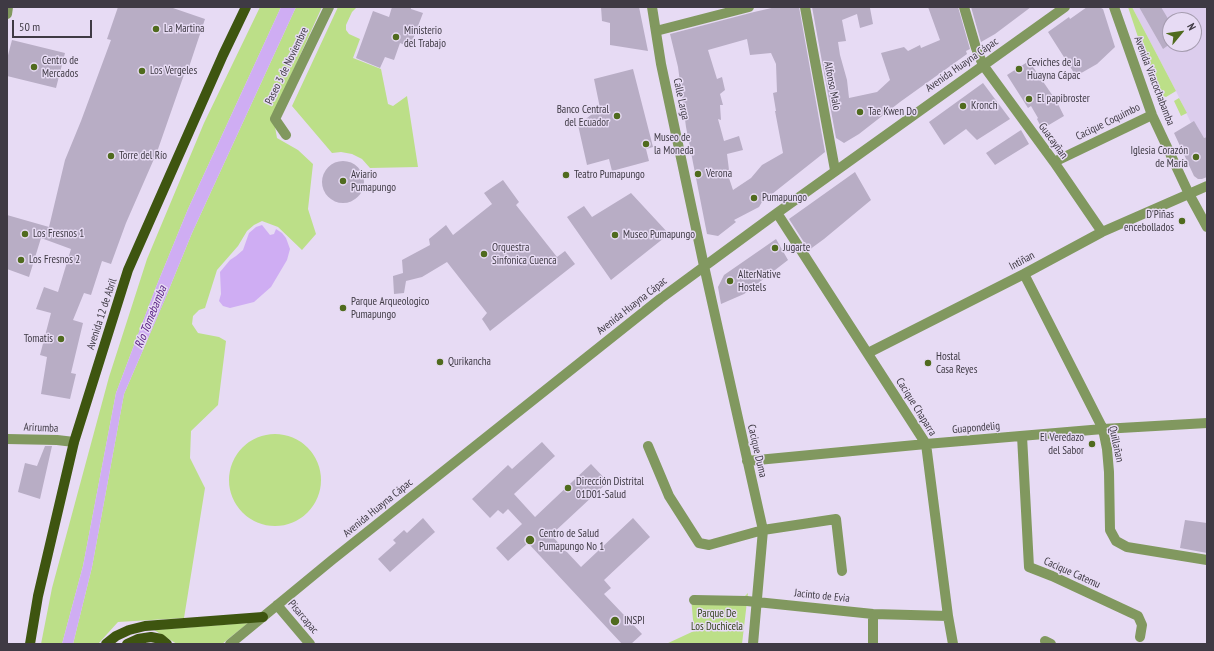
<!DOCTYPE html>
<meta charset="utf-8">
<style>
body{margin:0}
#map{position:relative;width:1214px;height:651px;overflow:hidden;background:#e7dbf4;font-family:"PT Sans Narrow",sans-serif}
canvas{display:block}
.frame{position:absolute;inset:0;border:8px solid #3f3a44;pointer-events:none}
.north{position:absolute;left:1162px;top:12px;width:40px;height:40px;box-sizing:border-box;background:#e7dbf4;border:1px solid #a49bae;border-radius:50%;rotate:61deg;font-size:11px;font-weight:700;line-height:16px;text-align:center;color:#3f3a44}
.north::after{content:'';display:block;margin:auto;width:14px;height:18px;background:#506b1e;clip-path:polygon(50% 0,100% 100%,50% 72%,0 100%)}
.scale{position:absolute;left:12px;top:20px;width:80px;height:18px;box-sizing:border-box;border:2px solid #3f3a44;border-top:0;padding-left:5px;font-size:12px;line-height:14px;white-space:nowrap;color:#3f3a44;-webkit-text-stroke:3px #e7dbf4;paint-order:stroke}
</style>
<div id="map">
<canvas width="1214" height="651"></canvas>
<div class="frame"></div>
<div class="north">N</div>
<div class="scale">50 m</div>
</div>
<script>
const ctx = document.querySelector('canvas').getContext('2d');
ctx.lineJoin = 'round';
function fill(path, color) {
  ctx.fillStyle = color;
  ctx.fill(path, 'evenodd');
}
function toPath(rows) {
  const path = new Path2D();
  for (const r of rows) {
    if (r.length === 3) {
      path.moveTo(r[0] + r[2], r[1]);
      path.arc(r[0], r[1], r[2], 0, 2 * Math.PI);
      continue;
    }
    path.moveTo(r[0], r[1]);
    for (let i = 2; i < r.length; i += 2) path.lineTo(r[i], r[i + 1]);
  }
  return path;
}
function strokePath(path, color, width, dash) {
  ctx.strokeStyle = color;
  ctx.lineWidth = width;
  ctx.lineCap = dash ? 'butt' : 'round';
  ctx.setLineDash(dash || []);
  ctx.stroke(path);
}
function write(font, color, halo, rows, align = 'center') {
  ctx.font = font + ' "PT Sans Narrow",sans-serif';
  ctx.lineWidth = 3;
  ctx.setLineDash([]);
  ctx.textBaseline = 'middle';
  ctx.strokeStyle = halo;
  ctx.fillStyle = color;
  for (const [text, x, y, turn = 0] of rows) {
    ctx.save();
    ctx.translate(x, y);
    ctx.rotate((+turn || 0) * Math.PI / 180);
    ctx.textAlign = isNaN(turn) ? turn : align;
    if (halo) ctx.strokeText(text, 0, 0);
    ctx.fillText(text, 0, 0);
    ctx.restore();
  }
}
fill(toPath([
 [1132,7,1207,7,1207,137,1204,138,1191,123,1176,91],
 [1170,20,1194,20,1194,44,1170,44]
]), '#dccded');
fill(toPath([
 [260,7,281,7,188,209,156,287,116,393,83,566,62,644,41,644,52,588,109,377,147,259,204,123],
 [296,7,322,7,287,84,274,121,277,138,298,150,313,164,308,209,316,234,302,250,278,227,262,221,254,225,247,231,238,246,217,270,205,308,199,310,193,316,192,324,198,333,219,337,226,341,218,405,191,431,190,458,205,488,184,618,118,622,98,644,73,644,92,567,124,394,165,299,192,233],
 [338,7,360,7,356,8,352,12,346,25,346,30,349,34,360,39,353,58,381,69,388,104,393,106,407,96,418,167,370,168,362,159,352,154,341,152,332,153,292,106],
 [1128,7,1132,7,1176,91,1166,97,1163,96,1161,91,1138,37],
 [1179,98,1187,113,1181,116,1174,101],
 [275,480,46],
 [748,593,742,644,666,644,694,631,691,597,744,597],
 [248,623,222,644,177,644,154,630]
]), '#bcdf88');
fill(toPath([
 [281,7,296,7,192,233,165,299,124,394,92,567,73,644,62,644,83,566,116,393,156,287,188,209],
 [262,225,270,235,274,234,276,229,282,233,286,238,290,249,287,260,271,287,254,302,230,308,223,306,219,301,221,294,220,272,230,260,236,256,243,250,249,233,256,227]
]), '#cfadf3');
fill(toPath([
 [118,7,170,7,205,19,189,67,187,66,157,152,126,223,111,264,102,261,91,295,84,293,73,320,83,323,71,373,76,374,70,399,41,394,47,357,40,355,51,313,36,309,44,287,58,292,71,249,41,238,29,277,7,269,7,215,49,227,65,160,81,121,111,40,107,39],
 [392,7,411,7,411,9,423,13,410,47,400,43,394,60,385,57,380,68,356,58,373,11,389,17],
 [601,7,639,7,648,51,610,45,610,23,602,21],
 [776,7,799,7,825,152,762,202,759,207,734,220,736,222,718,236,707,234,686,127,678,67,670,34,754,12],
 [747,39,750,55,771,53,776,64,777,92,773,93,776,111,775,111,783,153,762,165,751,178,733,190,727,172,729,170,727,154,743,150,739,136,724,141,718,119,721,120,720,105,723,105,720,94,725,90,722,77,717,79,708,50],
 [812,7,873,7,870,8,873,24,860,28,857,14,842,20,846,41,838,42,840,55,847,80,849,98,877,92,890,80,881,53,904,47,908,51,920,45,921,48,940,40,928,7,958,7,970,49,966,51,967,54,900,102,859,134,844,143,836,138],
 [971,7,1031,7,995,34,981,42],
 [1087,7,1099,7,1103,9,1115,47,1097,64,1076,76,1048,32,1069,17,1070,19],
 [1139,7,1161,7,1170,22,1170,44,1163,49],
 [12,40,65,53,56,88,7,76,7,59],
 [1029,61,1057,102,1064,116,1042,129,1037,119,1038,118,1031,106,1028,108,1007,75],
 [633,69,653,147,646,149,649,161,612,171,609,159,587,165,578,125,600,108,594,79],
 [983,83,1010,119,977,140,966,129,944,145,929,122],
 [1194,121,1204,138,1207,137,1207,177,1202,179,1198,179,1194,176,1174,133],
 [1021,130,1029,144,995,165,986,153],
 [343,182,21],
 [855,172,871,200,824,239,809,250,789,219],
 [503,180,519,202,516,205,557,257,565,251,575,264,490,331,482,319,487,313,447,262,422,277,406,281,404,293,394,294,393,276,403,273,402,260,430,245,429,239,446,225,453,235,492,204,484,193],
 [631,193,669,234,611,280,567,217,584,206,592,217],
 [776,239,788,260,744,294,721,304,718,287,724,275],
 [542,442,555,456,514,494,535,517,591,464,608,482,551,535,581,567,633,518,650,537,604,580,611,588,604,594,642,634,631,644,622,644,528,543,508,561,496,548,522,524,508,509,503,514,498,510,490,518,472,499,508,465,512,469],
 [45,446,52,446,40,499,18,492,25,463,37,466],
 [423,518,435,532,390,572,378,559,396,543,393,540,404,530,407,533],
 [1185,520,1207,523,1207,553,1180,548]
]), '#b8adc5');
strokePath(toPath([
 [652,7,661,64,704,266,763,530,753,644],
 [805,7,835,170],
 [964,7,976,48,983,65,1054,162,1102,232],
 [1114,7,1152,115,1189,194,1207,227],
 [7,14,8,7],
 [656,31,749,7],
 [286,135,275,119,329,7],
 [1054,162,1152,115],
 [777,213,926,444,948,616,953,644],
 [1024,274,1103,429,1107,449,1109,472,1110,530,1116,541,1127,547,1207,560],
 [868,353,1024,274,1102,232,1207,186],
 [1022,436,1029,567,1052,576,1138,616,1142,625,1140,637],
 [7,439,57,440,74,442],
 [648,446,669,496,699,543,709,545,763,530,836,519,842,571],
 [747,461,926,444,1103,429,1207,423],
 [694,600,747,601,873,614,948,616],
 [277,605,310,644],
 [1045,641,1051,644],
 [230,644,332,560,660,299,777,213,1065,7],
 [873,644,873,614]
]), '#81985f', 10);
strokePath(toPath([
 [30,644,38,596,74,442,128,270,223,55,246,7],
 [106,644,116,636,129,630,145,626,263,617],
 [127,644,138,639,151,637,161,639,167,644]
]), '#3e5510', 10);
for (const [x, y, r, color] of [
 [156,29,4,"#506b1e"],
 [396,37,4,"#506b1e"],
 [34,67,4,"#506b1e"],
 [1019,69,4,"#506b1e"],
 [142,71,4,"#506b1e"],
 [1029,99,4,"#506b1e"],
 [963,106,4,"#506b1e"],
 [860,112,4,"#506b1e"],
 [617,116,4,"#506b1e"],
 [646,144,4,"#506b1e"],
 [111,156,4,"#506b1e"],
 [1196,157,4,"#506b1e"],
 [698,174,4,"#506b1e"],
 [566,175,4,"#506b1e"],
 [343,181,4,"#506b1e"],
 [754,198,4,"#506b1e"],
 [1182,221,4,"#506b1e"],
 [25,234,4,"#506b1e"],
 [615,235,4,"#506b1e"],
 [775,248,4,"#506b1e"],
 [484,254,4,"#506b1e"],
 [21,260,4,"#506b1e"],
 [730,281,4,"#506b1e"],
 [343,308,4,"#506b1e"],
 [61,339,4,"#506b1e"],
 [440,362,4,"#506b1e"],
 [928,363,4,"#506b1e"],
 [1092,444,4,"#506b1e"],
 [568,488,4,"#506b1e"],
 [530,540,5,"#506b1e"],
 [615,621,5,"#506b1e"]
]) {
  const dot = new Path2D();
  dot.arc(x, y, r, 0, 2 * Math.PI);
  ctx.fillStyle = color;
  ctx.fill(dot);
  strokePath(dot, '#e7dbf4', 1.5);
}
write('11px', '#3f3a44', '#e7dbf4', [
 ["La Martina",164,29],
 ["Ministerio",404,31],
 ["del Trabajo",404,44],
 ["Centro de",42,61],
 ["Mercados",42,74],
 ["Ceviches de la",1027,63],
 ["Huayna Cápac",1027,76],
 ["Los Vergeles",150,71],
 ["El papibroster",1037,99],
 ["Kronch",971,106],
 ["Banco Central",609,110,"right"],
 ["del Ecuador",609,123,"right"],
 ["Tae Kwen Do",868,112],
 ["Museo de",654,138],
 ["la Moneda",654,151],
 ["Iglesia Corazón",1188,151,"right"],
 ["de María",1188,164,"right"],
 ["Torre del Río",119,156],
 ["Verona",706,174],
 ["Aviario",351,175],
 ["Pumapungo",351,188],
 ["Teatro Pumapungo",574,175],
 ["Pumapungo",762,198],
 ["D'Piñas",1174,215,"right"],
 ["encebollados",1174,228,"right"],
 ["Los Fresnos 1",33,234],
 ["Museo Pumapungo",623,235],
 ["Orquestra",492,248],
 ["Sinfonica Cuenca",492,261],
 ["Jugarte",783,248],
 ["Los Fresnos 2",29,260],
 ["AlterNative",738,275],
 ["Hostels",738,288],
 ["Parque Arqueologico",351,302],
 ["Pumapungo",351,315],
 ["Tomatis",53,339,"right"],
 ["Hostal",936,357],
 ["Casa Reyes",936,370],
 ["Qurikancha",448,362],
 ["El Veredazo",1084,438,"right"],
 ["del Sabor",1084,451,"right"],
 ["Dirección Distrital",576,482],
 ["01D01-Salud",576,495],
 ["Centro de Salud",539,534],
 ["Pumapungo No 1",539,547],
 ["INSPI",624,621]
], 'left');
write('11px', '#3f3a44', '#e7dbf4', [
 ["Avenida Huayna Cápac",962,65,-35],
 ["Paseo 3 de Noviembre",287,66,-64],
 ["Avenida Viracochabamba",1154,81,69],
 ["Alfonso Malo",832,86,79],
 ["Calle Larga",681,99,78],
 ["Cacique Coquimbo",1108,122,-26],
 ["Guacayñan",1053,141,54],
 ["Intiñan",1022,261,-28],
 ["Avenida Huayna Cápac",632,306,-38],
 ["Avenida 12 de Abril",102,314,-72],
 ["Cacique Chaparra",916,407,58],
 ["Arirumba",41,428,2],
 ["Guapondelig",976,428,-5],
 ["Quillañan",1116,444,78],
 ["Cacique Duma",757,451,77],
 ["Avenida Huayna Cápac",378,508,-39],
 ["Cacique Catemu",1072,573,24],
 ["Jacinto de Evia",822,596,6],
 ["Pisarcapac",303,617,50]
]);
write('11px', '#34431c', '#e7dbf4', [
 ["Parque De",717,614],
 ["Los Duchicela",717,627]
]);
write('italic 12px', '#5a2185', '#e7dbf4', [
 ["Río Tomebamba",151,317,-68]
]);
</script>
